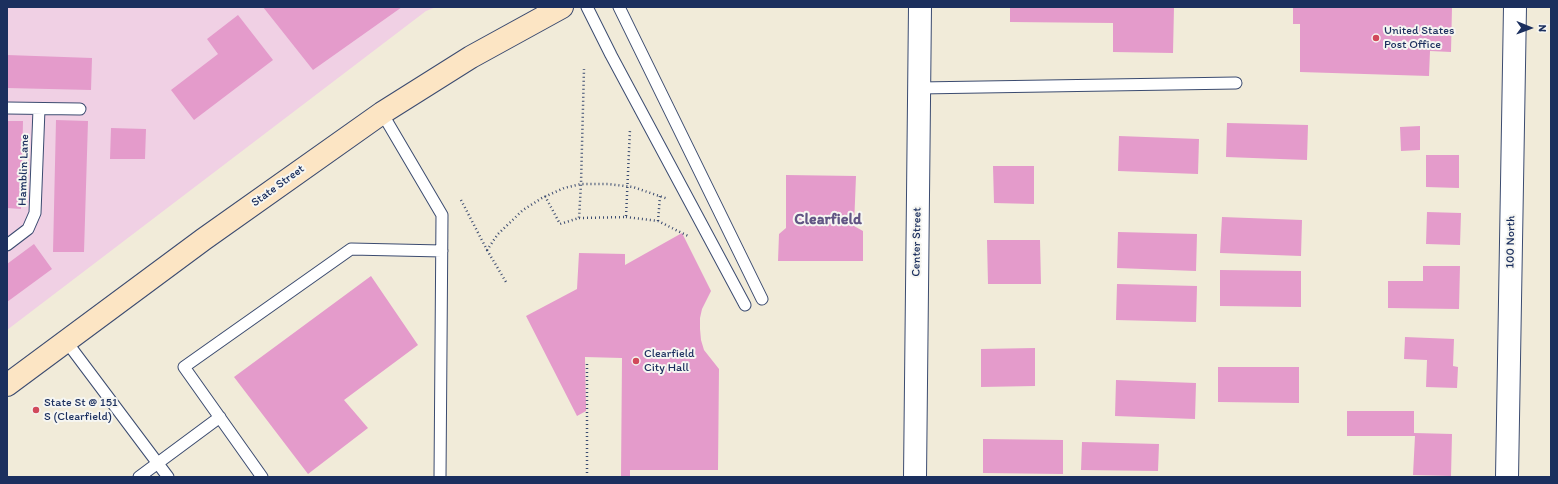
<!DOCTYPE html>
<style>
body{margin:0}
#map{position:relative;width:1558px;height:484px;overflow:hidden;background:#f1ebd9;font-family:Itim,sans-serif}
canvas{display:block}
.frame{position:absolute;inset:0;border:8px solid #1b2f5e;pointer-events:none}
.north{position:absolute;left:1510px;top:8px;width:40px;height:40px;-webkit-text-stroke:3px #f6f6f2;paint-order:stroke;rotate:91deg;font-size:11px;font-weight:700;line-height:16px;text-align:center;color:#1b2f5e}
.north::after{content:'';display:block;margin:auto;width:14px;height:18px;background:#1b2f5e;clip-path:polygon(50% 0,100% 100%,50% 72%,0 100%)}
</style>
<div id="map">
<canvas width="1558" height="484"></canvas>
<div class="frame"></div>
<div class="north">N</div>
</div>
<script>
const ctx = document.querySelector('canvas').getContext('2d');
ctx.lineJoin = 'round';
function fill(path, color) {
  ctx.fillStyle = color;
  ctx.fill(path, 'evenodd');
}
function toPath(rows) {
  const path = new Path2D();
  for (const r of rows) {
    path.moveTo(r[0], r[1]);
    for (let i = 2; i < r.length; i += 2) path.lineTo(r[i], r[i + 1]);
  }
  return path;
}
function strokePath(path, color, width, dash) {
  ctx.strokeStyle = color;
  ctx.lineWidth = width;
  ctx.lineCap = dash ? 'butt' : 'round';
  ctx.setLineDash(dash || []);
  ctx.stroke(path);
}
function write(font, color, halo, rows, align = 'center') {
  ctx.font = font + ' Itim,sans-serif';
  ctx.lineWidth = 4;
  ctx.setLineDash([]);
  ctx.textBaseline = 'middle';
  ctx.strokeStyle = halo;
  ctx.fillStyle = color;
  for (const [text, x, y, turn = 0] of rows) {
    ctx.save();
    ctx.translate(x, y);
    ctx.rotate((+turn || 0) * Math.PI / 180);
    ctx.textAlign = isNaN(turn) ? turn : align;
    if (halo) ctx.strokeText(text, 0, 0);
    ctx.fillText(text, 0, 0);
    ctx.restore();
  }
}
fill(toPath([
 [7,7,436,7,426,11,7,330]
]), '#f0d0e4');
fill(toPath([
 [263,7,402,7,313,70],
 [1010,7,1174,7,1173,53,1113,52,1113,23,1010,22],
 [1293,7,1452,7,1451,52,1430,51,1429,76,1300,72,1300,24,1293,24],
 [238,15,273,60,194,120,171,90,218,54,207,39],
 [7,55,92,58,91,90,7,88],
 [56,120,88,121,84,252,53,252],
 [7,121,23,121,21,209,7,208],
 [1227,123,1308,125,1307,160,1226,157],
 [1420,126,1420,150,1401,151,1400,127],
 [111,128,146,129,145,159,110,159],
 [1119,136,1199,139,1198,174,1118,171],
 [1426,155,1459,155,1459,188,1426,187],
 [993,166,1034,166,1034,204,994,203],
 [786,175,856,176,854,226,863,231,863,261,778,261,779,234,786,228],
 [1427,212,1461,213,1460,245,1426,244],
 [1222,217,1302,220,1301,256,1220,253],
 [1118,232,1197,234,1196,271,1117,268],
 [682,233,711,291,702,309,700,318,700,329,701,340,704,350,719,369,718,470,630,470,630,477,621,477,622,358,585,357,586,411,577,416,526,316,577,289,579,253,625,254,625,265],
 [987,240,1040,240,1041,284,988,284],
 [34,244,52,269,7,302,7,264],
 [1423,266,1460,266,1459,309,1388,308,1388,281,1423,281],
 [1220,270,1301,271,1301,307,1220,306],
 [371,276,418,345,344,400,368,428,308,474,234,377],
 [1117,284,1197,286,1196,322,1116,320],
 [1405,337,1454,339,1453,366,1458,367,1457,388,1426,387,1427,360,1404,359],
 [1035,348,1035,386,981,387,981,349],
 [1218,367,1299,367,1299,403,1218,402],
 [1116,380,1196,383,1195,419,1115,416],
 [1347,411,1414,411,1414,433,1452,434,1451,476,1413,475,1415,436,1347,436],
 [983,439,1063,440,1063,474,983,473],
 [1082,442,1159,444,1158,471,1081,470]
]), '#e49bcb');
const service = toPath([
 [587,7,611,55,745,305],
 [619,7,762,299],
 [919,88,1236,83],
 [7,108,80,109],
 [382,113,442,215,440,477],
 [7,245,28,229,35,213,39,109],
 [66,341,168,477],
 [139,477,220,417],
 [262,477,184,367,351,249,442,251]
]);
const minor = toPath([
 [915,477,920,7],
 [1507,477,1515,7]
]);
const secondary = toPath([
 [7,385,204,239,382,113,471,57,562,7]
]);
strokePath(service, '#3b4b70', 13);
strokePath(minor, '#3b4b70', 24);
strokePath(secondary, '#3b4b70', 24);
strokePath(toPath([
 [545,196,560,224,579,218,581,184,584,69],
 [461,200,487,250,498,234,523,210,542,198,564,188,581,184,608,184,633,187,668,199],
 [626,217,658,221,688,236],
 [579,218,626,217,630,129],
 [658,221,660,196],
 [487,250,506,282],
 [587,477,587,361]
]), '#3b4b70', 2.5, [1, 3]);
strokePath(service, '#fff', 11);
strokePath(minor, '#fff', 22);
strokePath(secondary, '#fce5c4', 22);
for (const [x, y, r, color] of [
 [1376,38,4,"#d1495b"],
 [636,361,4,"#d1495b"],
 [36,410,4,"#d1495b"]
]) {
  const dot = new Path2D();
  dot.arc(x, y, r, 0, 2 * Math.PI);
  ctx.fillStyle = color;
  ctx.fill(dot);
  strokePath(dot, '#f6f6f2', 1.5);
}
write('12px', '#1b2f5e', '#f6f6f2', [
 ["United States",1384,31],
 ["Post Office",1384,45],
 ["Clearfield",644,354],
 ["City Hall",644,368],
 ["State St @ 151",44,403],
 ["S (Clearfield)",44,417]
], 'left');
write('12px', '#1b2f5e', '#f6f6f2', [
 ["Hamblin Lane",24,170,-88],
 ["State Street",278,186,-36],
 ["Center Street",917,242,-89],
 ["100 North",1511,242,-89]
]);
write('bold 16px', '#615584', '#f6f6f2', [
 ["Clearfield",828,220]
]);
</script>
